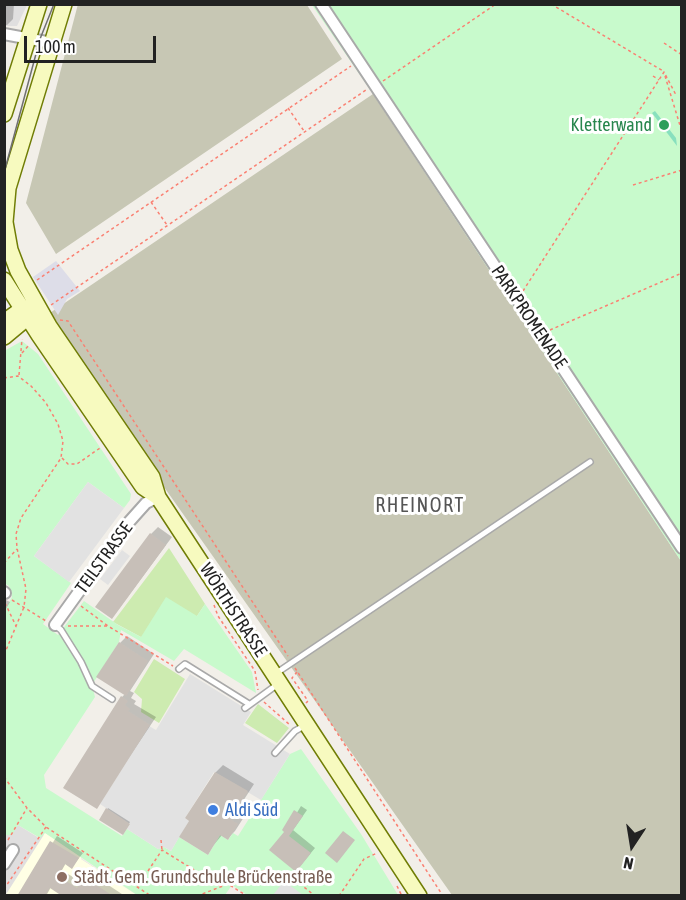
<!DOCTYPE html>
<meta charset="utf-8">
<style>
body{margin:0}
#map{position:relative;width:686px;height:900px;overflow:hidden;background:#f2efe9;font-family:"Asap Condensed",sans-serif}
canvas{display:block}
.frame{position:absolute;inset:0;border:6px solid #222;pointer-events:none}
.north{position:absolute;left:602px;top:816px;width:60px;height:60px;-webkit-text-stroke:4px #fff;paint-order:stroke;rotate:192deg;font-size:16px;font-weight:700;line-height:24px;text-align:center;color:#222}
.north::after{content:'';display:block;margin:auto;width:21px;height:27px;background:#222;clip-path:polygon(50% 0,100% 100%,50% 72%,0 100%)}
.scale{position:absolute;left:24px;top:36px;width:132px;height:27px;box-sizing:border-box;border:3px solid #222;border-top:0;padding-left:8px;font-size:18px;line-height:21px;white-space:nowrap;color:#222;-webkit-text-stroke:4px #fff;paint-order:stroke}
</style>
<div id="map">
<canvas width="686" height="900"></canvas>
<div class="frame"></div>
<div class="north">N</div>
<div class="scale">100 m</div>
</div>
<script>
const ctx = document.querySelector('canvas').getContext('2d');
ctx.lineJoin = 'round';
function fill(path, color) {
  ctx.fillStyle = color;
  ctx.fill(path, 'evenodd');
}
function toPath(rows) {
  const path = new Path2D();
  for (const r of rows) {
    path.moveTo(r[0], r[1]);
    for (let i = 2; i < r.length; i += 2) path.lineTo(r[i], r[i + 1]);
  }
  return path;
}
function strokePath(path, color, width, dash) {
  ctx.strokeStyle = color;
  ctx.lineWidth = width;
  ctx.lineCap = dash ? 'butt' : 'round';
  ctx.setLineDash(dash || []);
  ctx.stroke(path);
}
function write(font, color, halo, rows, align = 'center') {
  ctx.font = font + ' "Asap Condensed",sans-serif';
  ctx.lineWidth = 6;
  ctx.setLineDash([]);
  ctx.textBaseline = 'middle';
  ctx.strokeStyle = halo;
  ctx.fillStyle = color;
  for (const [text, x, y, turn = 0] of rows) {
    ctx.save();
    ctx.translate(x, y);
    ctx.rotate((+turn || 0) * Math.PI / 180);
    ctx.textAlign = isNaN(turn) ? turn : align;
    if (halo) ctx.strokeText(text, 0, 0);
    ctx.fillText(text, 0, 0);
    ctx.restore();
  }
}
fill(toPath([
 [5,4,27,5,17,26,5,26],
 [18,825,39,838,43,834,137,895,5,895,4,835]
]), '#e0dfdf');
fill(toPath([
 [45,833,81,855,81,859,137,895,5,896]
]), '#ffffe5');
fill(toPath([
 [78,4,307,5,342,59,56,254,26,203],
 [373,94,681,561,681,895,452,895,44,317]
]), '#c7c7b4');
fill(toPath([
 [169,548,205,604,197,616,141,637,113,622],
 [154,659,185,679,159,723,141,712,142,699,134,692],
 [258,704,289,728,277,743,245,723]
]), '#cdebb0');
fill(toPath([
 [312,5,681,5,681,561,373,94],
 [22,341,38,354,131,494,130,500,124,508,88,482,34,556,71,583,43,624,58,635,84,601,118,625,141,637,166,597,197,616,205,604,252,672,256,693,184,649,174,661,121,630,119,642,92,685,95,697,44,775,46,788,122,836,127,829,158,849,164,847,171,851,179,837,208,855,220,835,228,840,233,833,238,836,290,754,301,749,361,834,398,895,247,895,232,885,225,895,137,895,45,833,40,838,18,825,12,835,5,835,4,612,12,597,9,586,4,583,4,351]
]), '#c8facc');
fill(toPath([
 [655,111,676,138,677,146,652,113]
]), '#88e0be');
fill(toPath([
 [88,482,124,508,69,582,34,556],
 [122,550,130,556,108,585,100,579],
 [190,674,251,712,243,725,290,754,261,800,214,772,185,818,189,821,171,851,164,847,158,849,127,829,130,824,100,804,149,726,156,730],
 [284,881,303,895,273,895]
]), '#e2e2e2');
fill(toPath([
 [56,261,80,291,67,299,58,315,33,277]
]), '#dddde8');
fill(toPath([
 [4,4,14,4,13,19,7,25,4,25],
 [158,527,172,537,118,610,151,534],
 [4,599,10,602,4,612],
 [127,636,154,654,130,691,134,693,131,698,136,701,134,704,156,717,96,807,122,697,125,694,120,643],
 [223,765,254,784,236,812,244,817,235,831,228,838,222,835,207,853,191,821,216,772],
 [301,806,307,810,293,830,315,848,301,865,286,831],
 [108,808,130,822,123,833,101,819],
 [57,836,83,853,72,867,66,863,62,870,82,883,90,873,125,896,65,896,51,887,46,896,19,896]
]), '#0003');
fill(toPath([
 [150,533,166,545,112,619,95,607],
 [119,642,148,661,126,696,96,677],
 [121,696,128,701,125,705,130,709,128,711,150,725,97,809,63,788],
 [215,772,248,791,230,819,238,824,228,840,220,835,208,855,179,837,189,821,185,818],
 [106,808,130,824,123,835,99,820],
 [294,810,303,816,289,836,311,853,296,872,269,850,284,832,282,830],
 [343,831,355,840,337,863,325,853],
 [50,841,79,858,72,869,65,864,58,876,77,888,84,877,113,896,62,896,50,888,45,896,17,896]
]), '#c7bfb8');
const lane = toPath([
 [55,625,61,630,81,662,92,686,112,699],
 [179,669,185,664,249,704],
 [275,674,590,462],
 [245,708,278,684],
 [275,753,295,731,304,726]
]);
const street = toPath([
 [321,4,682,548],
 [4,34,52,43],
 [4,592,5,593],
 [55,625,129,522,146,503,158,497],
 [4,864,13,850]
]);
const secondary = toPath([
 [64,4,8,188,5,222,10,250,18,271,49,326,152,477,158,497,419,896],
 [4,114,39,4],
 [4,280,39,335,143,487,158,497],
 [4,322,22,309,32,308],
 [4,337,34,312]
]);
strokePath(lane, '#a9a9a9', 8);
strokePath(street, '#a9a9a9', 14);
strokePath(secondary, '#707d05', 18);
strokePath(toPath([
 [551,4,663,71],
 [664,43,682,55],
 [653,76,659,80],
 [665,76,682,132],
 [383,81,496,4],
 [288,108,304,131],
 [633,185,682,170],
 [151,202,167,225],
 [37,280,351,66],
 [523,291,664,72,676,95],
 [51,305,366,90],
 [60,320,68,321,288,656],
 [550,330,682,273],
 [22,353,29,345],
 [19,375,22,339],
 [4,378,18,376,31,386,46,403,58,424,63,441,61,458,21,518,16,534,17,548,26,589,24,607,4,655],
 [62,458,68,464,77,464,100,448],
 [4,563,17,549],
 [12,600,46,621],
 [5,603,16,626],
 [214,605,218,616,255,671,258,690],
 [81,606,108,626,173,666],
 [68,626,108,626],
 [295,668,443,896],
 [297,672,292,678,308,701,306,703],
 [264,702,290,725],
 [4,777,27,808,46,827,151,896],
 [8,840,27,808],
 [161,840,162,850],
 [228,884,266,870,288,874,315,896],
 [138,886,162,850,220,886],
 [397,886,402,896],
 [4,889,46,827],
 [197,896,228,884,247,896],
 [339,896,364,859,377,853]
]), '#fa8072', 1.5, [3, 3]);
strokePath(lane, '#fff', 5);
strokePath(street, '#fff', 10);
strokePath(secondary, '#f7fabf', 15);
strokePath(toPath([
 [4,173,40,39,54,4]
]), '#707070', 1.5);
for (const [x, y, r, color] of [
 [664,125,6,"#2e9e5b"],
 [213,810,6,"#3f7fe0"],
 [62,877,6,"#8d6e63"]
]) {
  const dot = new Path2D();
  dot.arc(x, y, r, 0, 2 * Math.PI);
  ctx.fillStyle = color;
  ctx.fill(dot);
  strokePath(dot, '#fff', 2);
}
write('18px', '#27864d', '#fff', [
 ["Kletterwand",652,125]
], 'right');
write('18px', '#222', '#fff', [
 ["PARKPROMENADE",529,317,56],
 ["TEILSTRASSE",104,558,-54],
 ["WÖRTHSTRASSE",233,610,57]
]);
write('18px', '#366cbe', '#fff', [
 ["Aldi Süd",225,810]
], 'left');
write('18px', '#785e54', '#fff', [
 ["Städt. Gem. Grundschule Brückenstraße",74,877]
], 'left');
ctx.letterSpacing = '1.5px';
write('20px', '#555', '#fff', [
 ["RHEINORT",420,506]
]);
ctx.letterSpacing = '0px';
</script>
